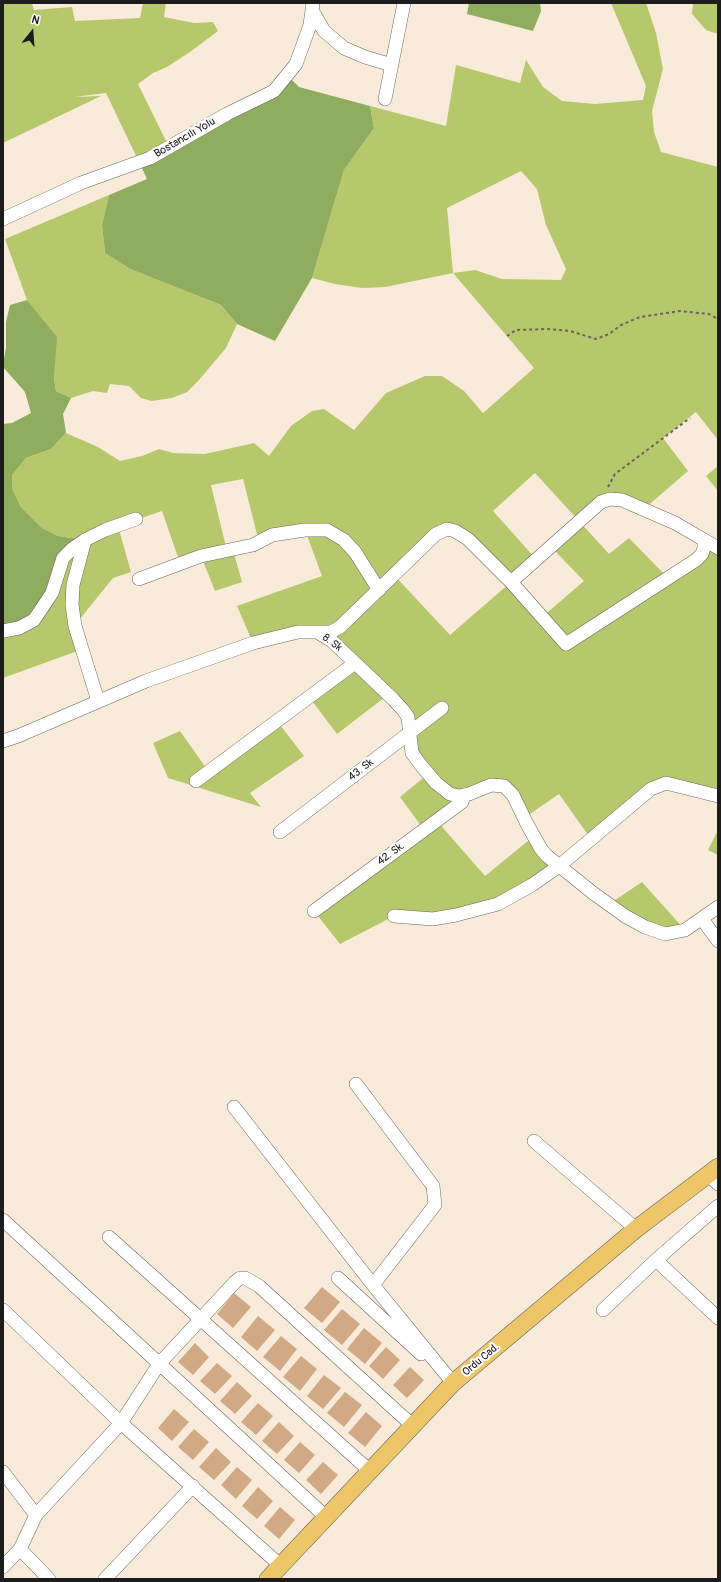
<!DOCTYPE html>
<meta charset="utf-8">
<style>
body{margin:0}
#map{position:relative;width:721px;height:1582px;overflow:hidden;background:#f9ebda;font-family:Pangolin,sans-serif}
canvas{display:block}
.frame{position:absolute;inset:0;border:4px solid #1c1c1c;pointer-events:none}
.north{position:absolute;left:12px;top:12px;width:40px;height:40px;-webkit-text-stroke:3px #fff;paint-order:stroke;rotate:17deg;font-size:11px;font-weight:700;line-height:16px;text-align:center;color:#1c1c1c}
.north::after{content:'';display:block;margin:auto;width:14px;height:18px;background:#1c1c1c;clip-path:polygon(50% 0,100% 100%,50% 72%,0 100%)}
</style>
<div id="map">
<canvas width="721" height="1582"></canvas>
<div class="frame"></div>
<div class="north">N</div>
</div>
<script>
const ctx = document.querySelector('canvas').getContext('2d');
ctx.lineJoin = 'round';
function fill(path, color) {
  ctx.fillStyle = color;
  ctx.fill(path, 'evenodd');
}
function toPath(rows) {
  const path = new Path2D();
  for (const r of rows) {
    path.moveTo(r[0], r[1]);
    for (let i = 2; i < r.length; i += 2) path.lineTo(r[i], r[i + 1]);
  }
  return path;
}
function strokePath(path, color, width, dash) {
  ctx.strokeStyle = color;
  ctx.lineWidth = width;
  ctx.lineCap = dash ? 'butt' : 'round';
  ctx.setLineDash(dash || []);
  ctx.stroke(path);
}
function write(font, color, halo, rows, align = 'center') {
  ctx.font = font + ' Pangolin,sans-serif';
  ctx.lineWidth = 4;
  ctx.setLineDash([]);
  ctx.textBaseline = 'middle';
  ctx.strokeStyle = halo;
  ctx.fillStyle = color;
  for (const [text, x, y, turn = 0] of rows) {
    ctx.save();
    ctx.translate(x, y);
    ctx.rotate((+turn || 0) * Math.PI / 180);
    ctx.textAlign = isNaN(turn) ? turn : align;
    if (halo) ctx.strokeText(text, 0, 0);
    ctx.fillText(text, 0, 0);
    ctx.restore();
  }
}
fill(toPath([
 [3,3,32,3,34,10,72,7,75,21,140,18,143,3,166,3,164,17,194,23,213,22,218,31,190,52,167,67,153,73,138,84,169,147,139,162,106,93,75,97,101,96,3,143],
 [611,3,646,3,656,33,663,69,652,111,654,132,661,152,718,167,718,440,696,412,663,438,688,471,644,509,610,499,579,521,609,554,629,538,668,578,704,548,718,548,718,796,666,783,591,839,559,794,524,818,513,795,491,785,437,821,485,876,534,836,559,866,532,885,456,915,394,916,340,944,314,911,424,830,400,797,428,774,420,764,409,728,389,694,337,734,309,697,355,663,317,632,253,643,237,606,322,576,305,530,259,542,243,479,211,485,227,551,233,550,242,582,215,591,201,556,180,563,162,511,118,526,131,572,113,578,75,625,83,649,3,678,3,631,84,540,58,536,42,528,21,507,12,488,12,475,26,458,51,449,66,433,98,447,120,461,142,456,159,449,173,453,205,454,254,443,269,456,291,426,312,411,324,409,354,430,386,393,425,376,442,376,464,391,483,413,534,368,453,273,385,287,362,288,335,284,312,278,344,170,374,128,370,106,446,126,456,65,520,83,526,60,543,87,562,101,595,104,643,100,646,86],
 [521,171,537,189,546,225,566,269,561,280,502,279,475,270,453,273,447,208],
 [535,473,579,521,551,547,584,581,542,617,511,582,536,559,493,511],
 [436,534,466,538,511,582,450,635,394,575],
 [693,3,718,3,718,34,706,30,692,14],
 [109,195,102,225,105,253,130,269,221,305,237,324,226,348,199,380,187,392,172,398,152,401,141,398,129,386,110,384,107,393,93,391,71,398,56,391,54,378,56,337,27,300,5,239],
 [718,466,718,491,706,476],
 [277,721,304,756,250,793,261,807,168,778,153,743,180,731,209,772],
 [718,830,718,855,708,850],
 [642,882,685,930,665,934,609,904]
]), '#b6c86b');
fill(toPath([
 [469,3,540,3,541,11,533,31,467,14],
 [287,75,299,87,370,106,374,128,344,170,312,278,275,341,237,324,221,305,130,269,105,253,102,225,109,195,147,179,139,162,227,114],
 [27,300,57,337,54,378,56,391,71,398,63,414,66,433,51,449,26,458,12,475,12,488,21,507,42,528,58,536,85,540,72,549,34,620,3,632,3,424,12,423,31,413,25,392,3,367,3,364,6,348,6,322,10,305]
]), '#90ac5f');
fill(toPath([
 [322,1287,340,1302,322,1323,304,1308],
 [234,1293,251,1307,233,1328,217,1314],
 [342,1309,360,1324,342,1345,324,1330],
 [258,1316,275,1330,257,1351,241,1337],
 [364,1328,382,1343,365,1364,347,1349],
 [281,1336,297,1349,280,1371,263,1357],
 [195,1343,209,1357,193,1375,178,1362],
 [386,1347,400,1360,383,1379,369,1366],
 [301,1356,317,1369,300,1391,283,1377],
 [217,1363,232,1376,215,1394,200,1381],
 [410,1367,424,1380,407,1398,393,1385],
 [324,1375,341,1388,323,1409,307,1396],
 [237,1382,252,1396,235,1414,220,1401],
 [345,1392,362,1405,344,1427,327,1413],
 [258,1403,273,1416,256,1435,241,1422],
 [174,1409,189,1422,172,1441,158,1428],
 [366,1412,382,1426,365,1447,348,1433],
 [279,1422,294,1436,277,1454,262,1441],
 [194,1429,209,1442,193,1460,178,1447],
 [300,1442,315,1455,299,1473,284,1460],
 [216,1448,231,1462,214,1480,199,1467],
 [323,1462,338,1475,321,1494,306,1480],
 [237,1467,252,1480,236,1499,221,1485],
 [258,1487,273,1501,257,1519,242,1506],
 [280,1507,295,1520,279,1539,264,1526]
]), '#d2a985');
const minor = toPath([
 [312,10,324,31,344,48,365,57,392,65],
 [385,99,404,3],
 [3,219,81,183,150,158,227,114,274,91,296,64,310,25,313,3],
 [85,540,73,585,72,605,75,626,98,701],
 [139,579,201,556,253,545,272,535,305,530,327,530,344,540,355,552,379,590],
 [511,582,601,502,610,499,622,500,675,523,718,548],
 [3,631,19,628,34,620,52,593,63,558,72,549,85,540,105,530,136,519],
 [317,632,331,632,340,627,436,534,447,529,455,531,468,539,511,582,566,644,696,560,702,554,704,548,704,540],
 [3,741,18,736,146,681,253,643,298,632,317,632,332,641,393,699,403,710,408,717,412,753,420,764,436,783,450,794,459,796,469,794,491,785,504,786,513,795,527,824,541,849,547,856,593,893,625,916,645,927,665,934,685,930,718,907],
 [196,781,355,663],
 [280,832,442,708],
 [314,911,462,802,464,795],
 [394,916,433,919,456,915,498,904,532,885,559,866,651,789,666,783,718,796],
 [702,919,718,941],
 [356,1084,433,1186,435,1205,373,1285],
 [234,1107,373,1285,453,1383],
 [534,1141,636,1229],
 [708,1174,718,1184],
 [3,1220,326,1517],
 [109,1237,370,1471],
 [656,1260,718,1318],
 [338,1278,421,1354],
 [3,1310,121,1423,281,1566],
 [603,1310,656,1260,718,1206],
 [3,1472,36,1515,121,1423,159,1364,235,1282,240,1278,245,1278,259,1286,413,1426],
 [20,1549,49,1579],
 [3,1567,20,1549,36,1515],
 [105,1579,193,1486]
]);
const major = toPath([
 [268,1579,453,1383,636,1229,718,1167]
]);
strokePath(minor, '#69645e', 14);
strokePath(major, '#69645e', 18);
strokePath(toPath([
 [507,336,516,330,548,329,570,331,596,339,609,334,621,325,640,317,680,311,709,314,718,319],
 [608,487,615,474,690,418]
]), '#69645e', 2, [3, 3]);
strokePath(minor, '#fff', 13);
strokePath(major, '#ecc669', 17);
write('11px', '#1c1c1c', '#fff', [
 ["Bostancılı Yolu",185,138,-30],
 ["8. Sk",332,643,37],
 ["43. Sk",361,770,-38],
 ["42. Sk.",391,854,-36],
 ["Ordu Cad.",481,1360,-40]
]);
</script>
